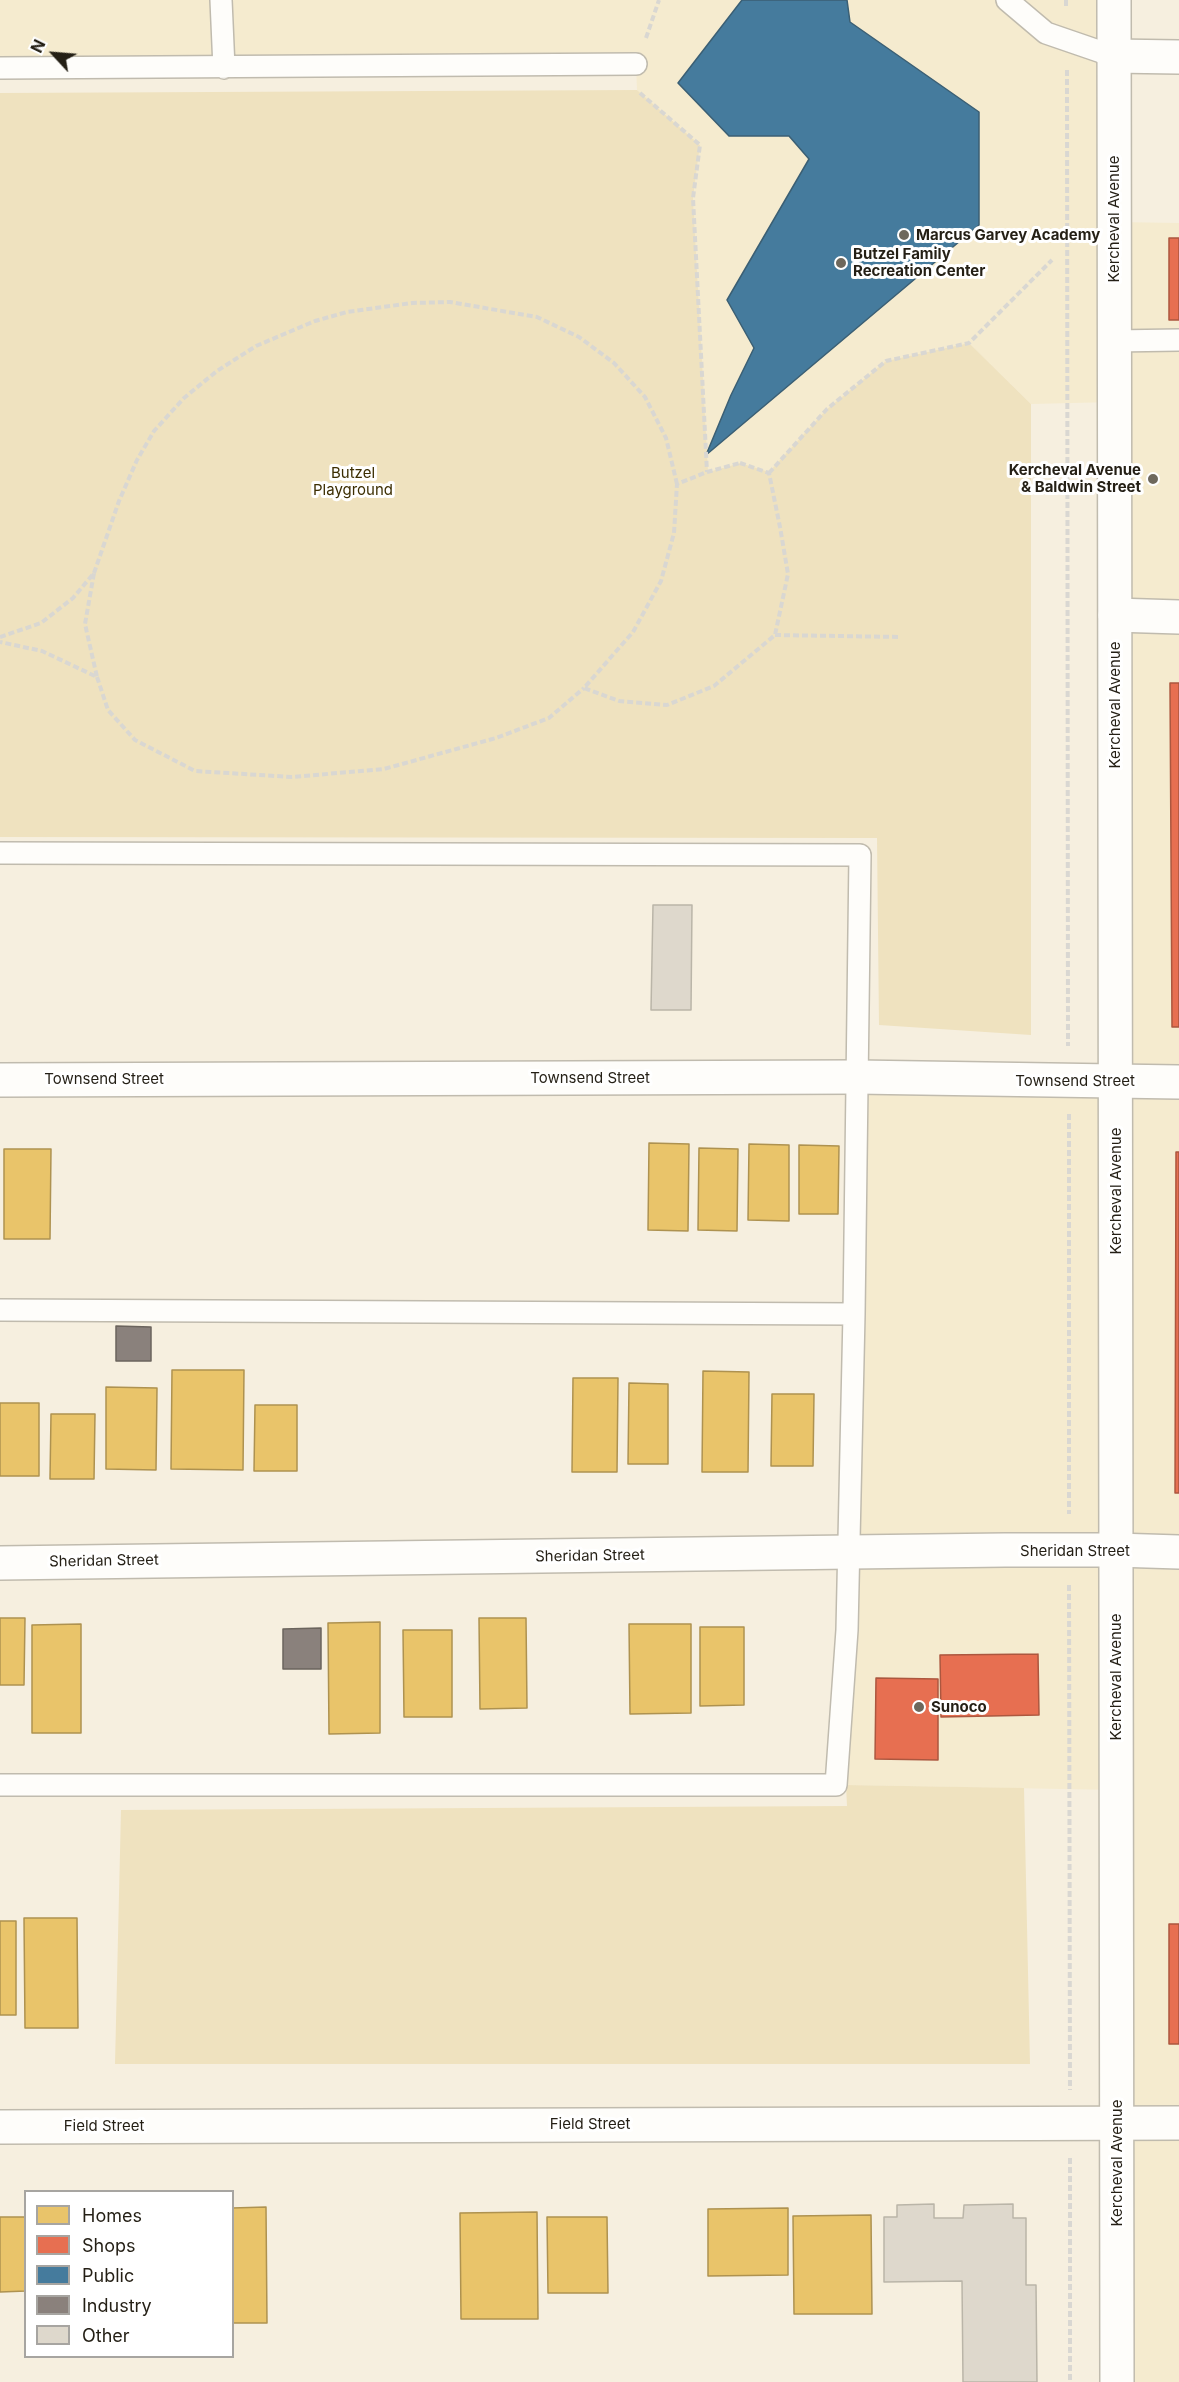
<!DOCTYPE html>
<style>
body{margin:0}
#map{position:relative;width:1179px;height:2382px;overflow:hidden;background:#f6efdf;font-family:Inter,sans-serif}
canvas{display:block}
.legend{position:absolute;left:24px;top:2190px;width:210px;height:168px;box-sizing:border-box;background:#fff;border:2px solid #a7a5a1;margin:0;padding:8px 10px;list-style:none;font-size:18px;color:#241f15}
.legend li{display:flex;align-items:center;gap:12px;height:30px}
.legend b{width:30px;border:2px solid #a7a5a1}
.north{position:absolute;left:24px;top:24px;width:60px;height:60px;-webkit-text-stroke:4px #fff;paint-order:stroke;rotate:296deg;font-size:16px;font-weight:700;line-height:24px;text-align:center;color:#241f15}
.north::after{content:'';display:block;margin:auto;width:21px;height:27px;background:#241f15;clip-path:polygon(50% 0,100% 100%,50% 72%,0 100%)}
</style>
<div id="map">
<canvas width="1179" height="2382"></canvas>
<ul class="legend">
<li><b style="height:16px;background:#e9c46a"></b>Homes</li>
<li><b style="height:16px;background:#e76f51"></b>Shops</li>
<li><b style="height:16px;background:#457b9d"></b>Public</li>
<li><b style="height:16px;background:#8a817c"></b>Industry</li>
<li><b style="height:16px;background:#ded8cc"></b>Other</li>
</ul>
<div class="north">N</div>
</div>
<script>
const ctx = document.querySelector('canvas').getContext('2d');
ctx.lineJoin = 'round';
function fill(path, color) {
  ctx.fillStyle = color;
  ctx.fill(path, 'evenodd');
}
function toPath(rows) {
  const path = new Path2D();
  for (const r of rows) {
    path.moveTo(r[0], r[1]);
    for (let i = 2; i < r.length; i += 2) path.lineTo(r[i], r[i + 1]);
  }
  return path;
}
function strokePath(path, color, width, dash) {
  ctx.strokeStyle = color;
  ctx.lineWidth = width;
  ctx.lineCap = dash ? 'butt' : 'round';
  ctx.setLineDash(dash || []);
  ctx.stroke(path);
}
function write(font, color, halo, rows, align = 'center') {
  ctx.font = font + ' Inter,sans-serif';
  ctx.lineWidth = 6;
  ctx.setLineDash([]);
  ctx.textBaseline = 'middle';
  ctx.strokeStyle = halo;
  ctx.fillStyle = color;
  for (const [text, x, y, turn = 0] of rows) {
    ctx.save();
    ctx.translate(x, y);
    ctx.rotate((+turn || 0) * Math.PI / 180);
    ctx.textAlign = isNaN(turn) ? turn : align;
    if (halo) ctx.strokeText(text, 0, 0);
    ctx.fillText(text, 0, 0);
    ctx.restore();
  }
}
fill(toPath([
 [0,0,1113,0,1114,222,1179,223,1179,2382,1117,2382,1117,1790,846,1785,857,1077,1116,1081,1114,402,1031,404,969,343,886,361,827,409,769,473,740,463,707,472,693,198,700,145,637,90,636,64,0,68]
]), '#f5ebcf');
fill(toPath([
 [637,90,700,145,693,198,708,472,740,463,769,472,827,409,886,361,969,343,1031,404,1031,1035,879,1025,877,838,0,837,0,93],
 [846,1785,1024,1788,1030,2064,115,2064,121,1810,847,1806]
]), '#efe2bf');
const homes = toPath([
 [649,1143,689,1144,688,1231,648,1230,649,1143],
 [749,1144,789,1145,789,1221,748,1220,749,1144],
 [799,1145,839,1146,838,1214,799,1214,799,1145],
 [699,1148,738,1149,737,1231,698,1230,699,1148],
 [4,1149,51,1149,50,1239,4,1239,4,1149],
 [172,1370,244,1370,243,1470,171,1469,172,1370],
 [703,1371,749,1372,748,1472,702,1472,703,1371],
 [573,1378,618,1378,617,1472,572,1472,573,1378],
 [629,1383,668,1384,668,1464,628,1464,629,1383],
 [106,1387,157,1388,156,1470,106,1469,106,1387],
 [772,1394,814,1394,813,1466,771,1466,772,1394],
 [0,1403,39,1403,39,1476,0,1476,0,1403],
 [255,1405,297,1405,297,1471,254,1471,255,1405],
 [51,1414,95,1414,94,1479,50,1479,51,1414],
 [0,1618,25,1618,24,1685,0,1685,0,1618],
 [479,1618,526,1618,527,1708,480,1709,479,1618],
 [380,1622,380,1733,329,1734,328,1623,380,1622],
 [81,1624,81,1733,32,1733,32,1625,81,1624],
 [629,1624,691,1624,691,1713,630,1714,629,1624],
 [700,1627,744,1627,744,1705,700,1706,700,1627],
 [403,1630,452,1630,452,1717,404,1717,403,1630],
 [24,1918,77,1918,78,2028,25,2028,24,1918],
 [0,1921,16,1921,16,2015,0,2015,0,1921],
 [266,2207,267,2323,232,2323,232,2208,266,2207],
 [788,2208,788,2275,708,2276,708,2209,788,2208],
 [537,2212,538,2319,461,2319,460,2213,537,2212],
 [871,2215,872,2314,794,2314,793,2216,871,2215],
 [0,2217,26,2217,26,2291,0,2292,0,2217],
 [547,2217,607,2217,608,2293,548,2293,547,2217]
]);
fill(homes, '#e9c46a');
strokePath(homes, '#ae9250', 1.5);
const shops = toPath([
 [1169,238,1179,238,1179,320,1169,320,1169,238],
 [1170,683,1179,683,1179,1027,1172,1027,1170,683],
 [1176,1152,1179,1152,1179,1493,1175,1493,1176,1152],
 [1038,1654,1039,1715,941,1717,940,1655,1038,1654],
 [876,1678,938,1679,938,1760,875,1759,876,1678],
 [1169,1924,1179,1924,1179,2044,1169,2044,1169,1924]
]);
fill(shops, '#e76f51');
strokePath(shops, '#ac573f', 1.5);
const public = toPath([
 [742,0,847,0,850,22,979,112,979,225,706,455,731,395,754,348,727,300,809,159,789,136,729,136,678,83,742,0]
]);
fill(public, '#457b9d');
strokePath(public, '#3b5f74', 1.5);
const industry = toPath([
 [116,1326,151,1327,151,1361,116,1361,116,1326],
 [321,1628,321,1669,283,1669,283,1629,321,1628]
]);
fill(industry, '#8a817c');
strokePath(industry, '#6b645d', 1.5);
const building = toPath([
 [653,905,692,905,691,1010,651,1010,653,905],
 [934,2204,934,2218,963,2218,964,2205,1013,2204,1013,2218,1026,2218,1026,2285,1036,2285,1037,2382,963,2382,962,2281,884,2282,884,2217,897,2217,897,2205,934,2204]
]);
fill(building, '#ded8cc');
strokePath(building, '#bab5a8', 1.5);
const service = toPath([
 [221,0,224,68],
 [1007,0,1046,33,1113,56],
 [0,68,636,64],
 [1114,341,1179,340],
 [0,853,860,855,854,1314,847,1630,836,1785,0,1785],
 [0,1310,854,1314]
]);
const minor = toPath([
 [1113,56,1179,57],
 [1115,615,1179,617],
 [0,1080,857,1077,1179,1082],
 [0,1563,1005,1550,1116,1550,1179,1552],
 [0,2127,1179,2123]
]);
const tertiary = toPath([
 [1114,0,1117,2382]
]);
strokePath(service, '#c0bbae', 24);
strokePath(minor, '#c0bbae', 36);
strokePath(tertiary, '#c0bbae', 36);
strokePath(toPath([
 [1066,0,1066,8],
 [646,38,659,0],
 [1067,70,1068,1046],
 [640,93,700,145,693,198,707,472],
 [740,463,769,473,780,527,788,574,775,635,714,686,667,705,619,701,584,688,633,632,661,581,674,533,677,484,707,472,740,463],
 [769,473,827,409,886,361,969,343,1052,260],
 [94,573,119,501,137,460,154,431,184,398,217,371,256,346,315,321,347,312,412,303,450,302,537,317,579,337,614,363,645,397,666,438,677,484],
 [775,635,901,637],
 [0,637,41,623,73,598,94,573,85,624,97,677,42,651,0,642],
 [97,677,108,710,135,740,195,771,292,777,384,769,496,738,549,718,584,688],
 [1069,1114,1069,1514],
 [1069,1585,1070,2090],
 [1070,2158,1070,2382]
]), '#d9d7d2', 4, [6, 3]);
strokePath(service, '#fefdfa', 21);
strokePath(minor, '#fefdfa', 33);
strokePath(tertiary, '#fefdfa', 33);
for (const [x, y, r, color] of [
 [904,235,6,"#6e685c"],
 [841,263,6,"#6e685c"],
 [1153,479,6,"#6e685c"],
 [919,1707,6,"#6e685c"]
]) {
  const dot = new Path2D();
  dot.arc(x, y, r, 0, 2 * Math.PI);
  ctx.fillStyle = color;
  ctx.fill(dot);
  strokePath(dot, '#fff', 2);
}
write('15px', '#241f15', '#fff', [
 ["Kercheval Avenue",1114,219,-90],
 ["Kercheval Avenue",1115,705,-90],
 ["Townsend Street",590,1078],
 ["Townsend Street",104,1079],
 ["Townsend Street",1075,1081],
 ["Kercheval Avenue",1116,1191,-90],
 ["Sheridan Street",1075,1551],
 ["Sheridan Street",590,1556,-1],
 ["Sheridan Street",104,1561,-1],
 ["Kercheval Avenue",1116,1677,-90],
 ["Field Street",590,2124],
 ["Field Street",104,2126],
 ["Kercheval Avenue",1117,2163,-90]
]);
write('bold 15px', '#241f15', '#fff', [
 ["Marcus Garvey Academy",916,235],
 ["Butzel Family",853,254],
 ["Recreation Center",853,271],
 ["Kercheval Avenue",1141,470,"right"],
 ["& Baldwin Street",1141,487,"right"],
 ["Sunoco",931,1707]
], 'left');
write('15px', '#3c2e02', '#fff', [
 ["Butzel",353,473],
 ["Playground",353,490]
]);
</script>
